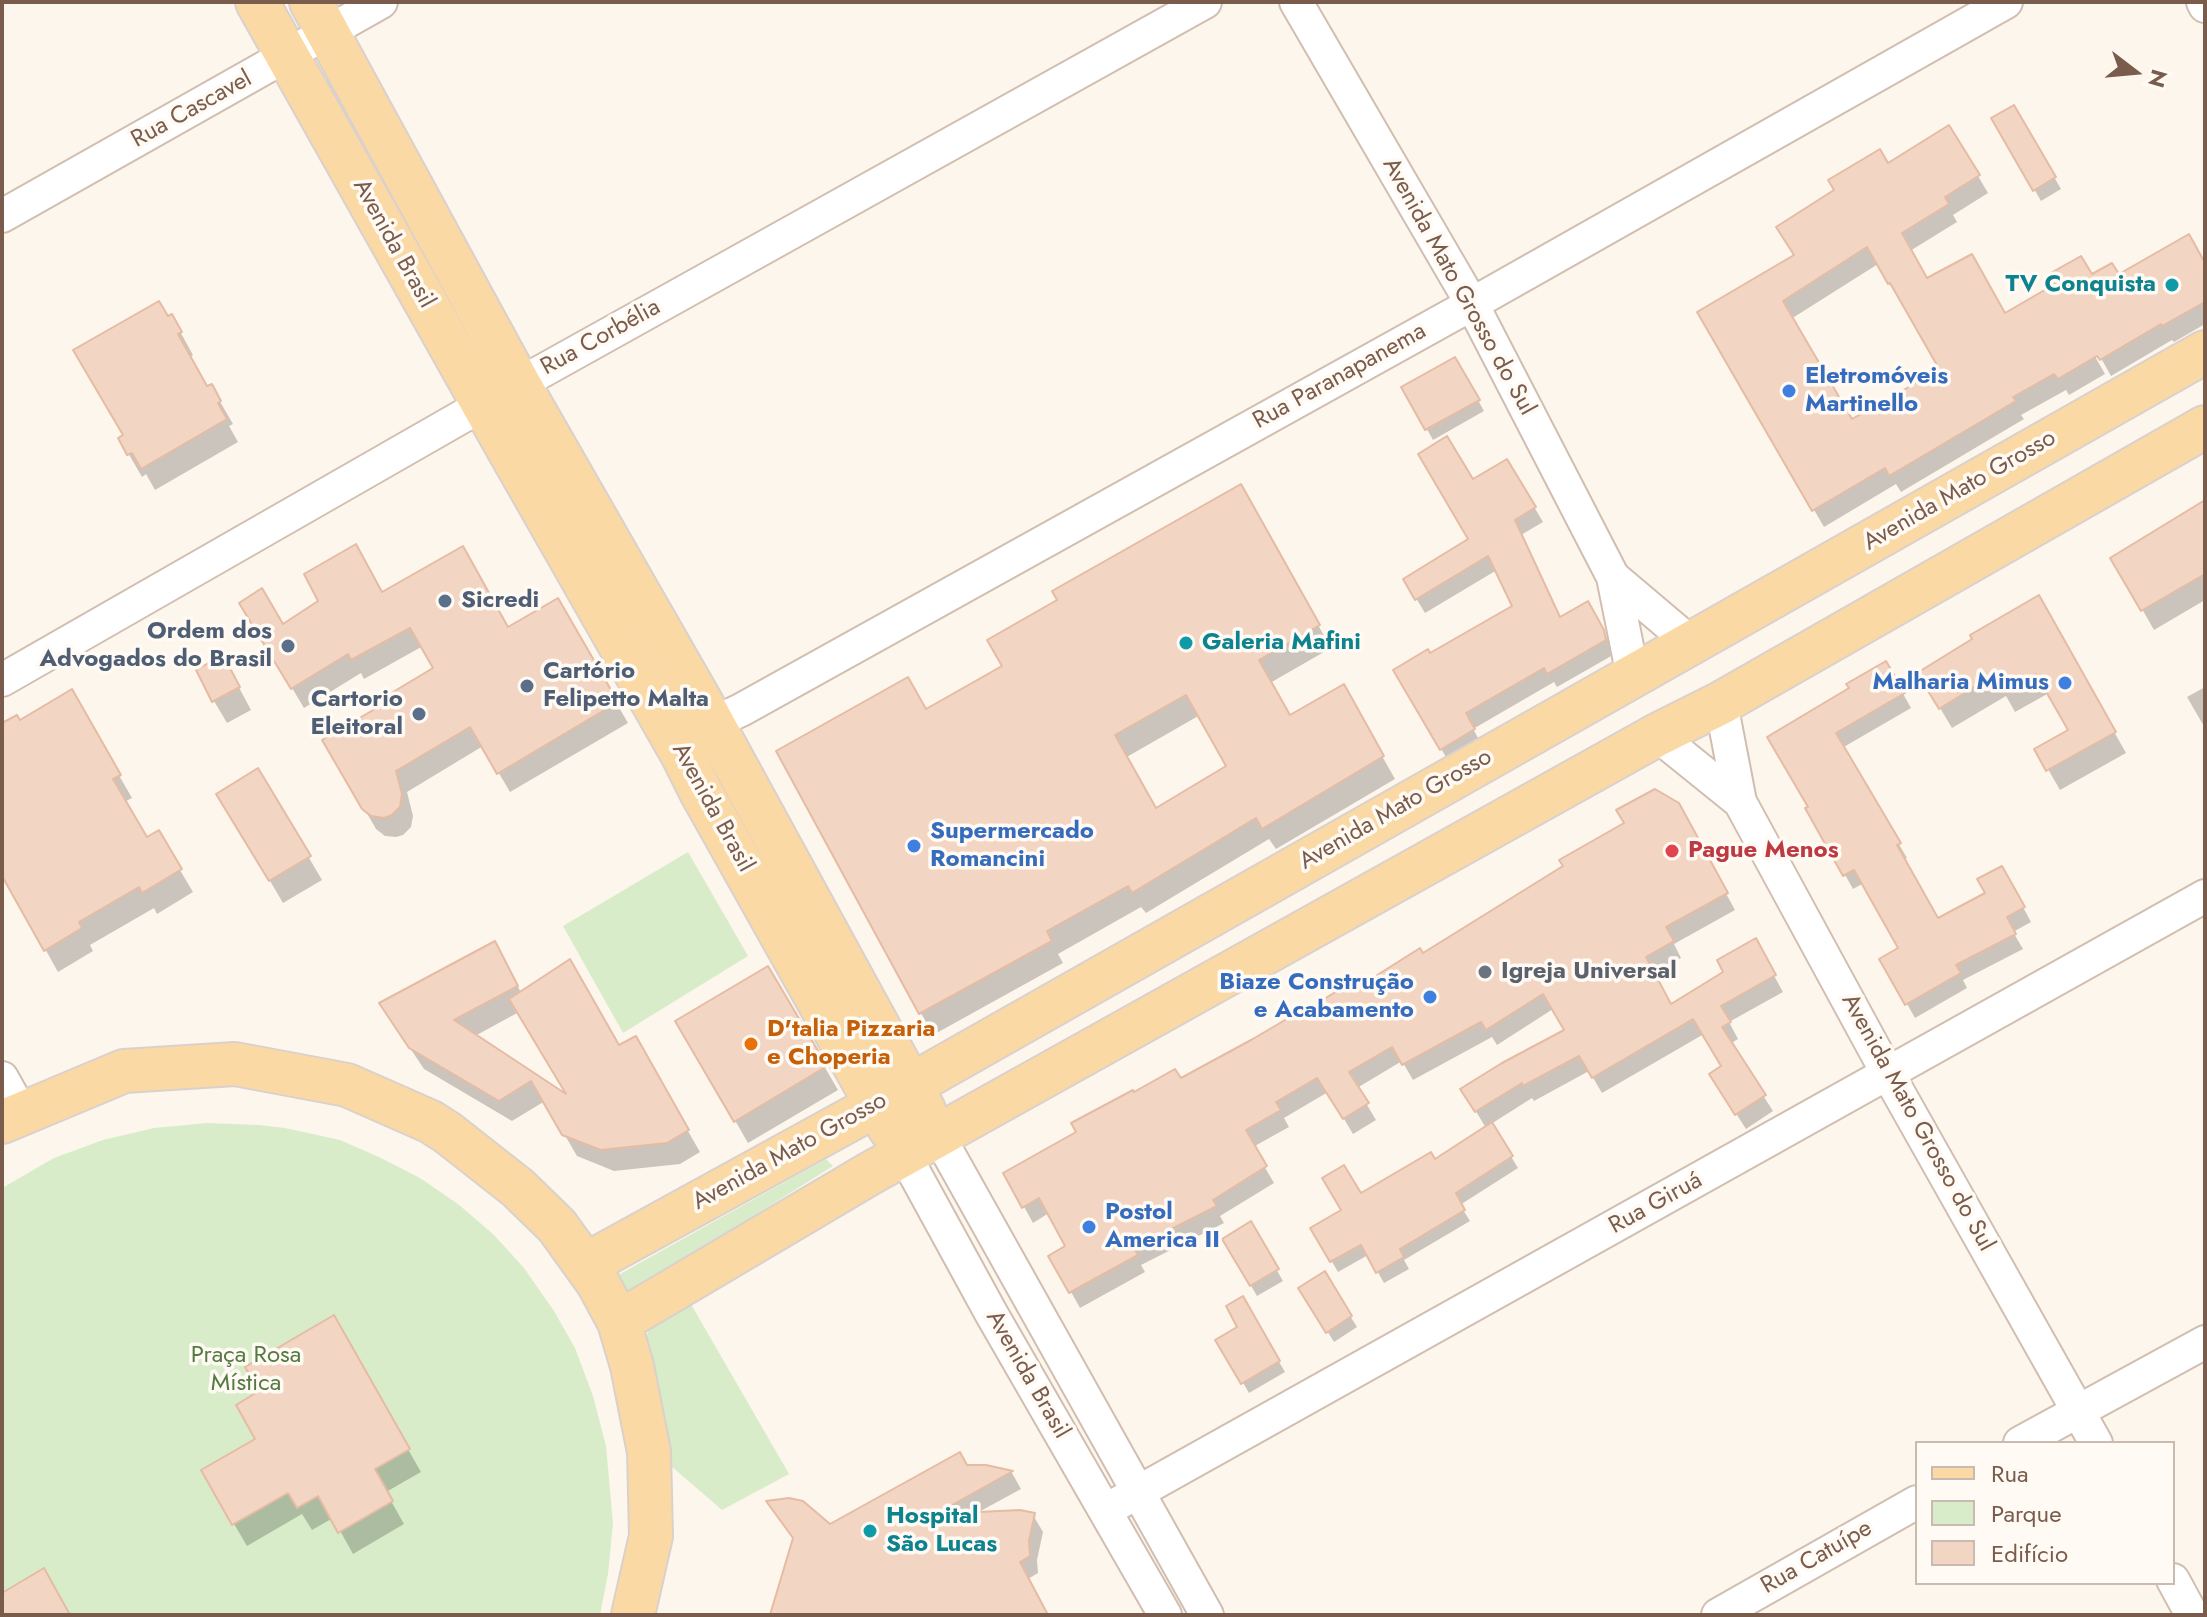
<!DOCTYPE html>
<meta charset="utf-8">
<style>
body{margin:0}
#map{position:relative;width:2207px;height:1617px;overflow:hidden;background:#fdf6ec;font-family:Jost,sans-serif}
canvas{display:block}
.frame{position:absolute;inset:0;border:4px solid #7a5c4d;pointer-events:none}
.legend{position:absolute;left:1915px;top:1441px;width:260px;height:144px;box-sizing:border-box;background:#fffaf3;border:2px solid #cabbb1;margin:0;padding:10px 14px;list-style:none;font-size:24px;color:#7a5c4d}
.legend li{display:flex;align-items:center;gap:16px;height:40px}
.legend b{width:40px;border:2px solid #cabbb1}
.north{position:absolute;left:2095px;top:32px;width:80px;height:80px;-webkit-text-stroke:6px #fffaf3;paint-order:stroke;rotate:106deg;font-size:22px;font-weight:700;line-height:32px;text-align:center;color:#7a5c4d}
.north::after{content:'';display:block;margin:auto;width:28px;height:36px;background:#7a5c4d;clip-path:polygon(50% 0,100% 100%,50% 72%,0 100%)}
</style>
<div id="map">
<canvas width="2207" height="1617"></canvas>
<div class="frame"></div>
<ul class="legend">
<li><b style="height:10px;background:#fbd9a5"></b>Rua</li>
<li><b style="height:22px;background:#d8ecc9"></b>Parque</li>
<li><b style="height:22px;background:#f3d5c3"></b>Edifício</li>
</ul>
<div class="north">N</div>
</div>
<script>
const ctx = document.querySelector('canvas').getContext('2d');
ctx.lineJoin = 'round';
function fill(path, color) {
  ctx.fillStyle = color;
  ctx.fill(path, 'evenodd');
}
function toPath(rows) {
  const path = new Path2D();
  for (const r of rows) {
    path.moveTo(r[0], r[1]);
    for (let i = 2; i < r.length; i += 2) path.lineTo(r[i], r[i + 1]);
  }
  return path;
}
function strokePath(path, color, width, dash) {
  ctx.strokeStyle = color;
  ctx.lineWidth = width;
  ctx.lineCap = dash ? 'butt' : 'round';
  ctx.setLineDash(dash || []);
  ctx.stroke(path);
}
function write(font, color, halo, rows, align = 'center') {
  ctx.font = font + ' Jost,sans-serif';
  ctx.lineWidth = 7;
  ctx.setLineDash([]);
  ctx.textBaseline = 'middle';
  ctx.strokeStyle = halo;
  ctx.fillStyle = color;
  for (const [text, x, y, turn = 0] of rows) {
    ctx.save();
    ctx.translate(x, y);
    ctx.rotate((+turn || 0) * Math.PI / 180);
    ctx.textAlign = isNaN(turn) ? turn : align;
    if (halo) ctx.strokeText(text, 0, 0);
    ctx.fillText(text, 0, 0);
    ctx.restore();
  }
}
fill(toPath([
 [688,852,748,956,623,1033,563,926],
 [207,1123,259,1125,285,1128,340,1140,379,1157,420,1178,458,1204,493,1234,524,1268,554,1311,575,1348,593,1396,606,1446,613,1523,608,1574,600,1615,2,1615,2,1185,4,1187,54,1158,103,1140,154,1128],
 [826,1159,833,1166,622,1299,611,1279],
 [688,1299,789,1474,722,1510,671,1466,644,1365,642,1346,652,1322]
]), '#d8ecc9');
fill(toPath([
 [2014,107,2061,189,2041,201,1994,119],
 [1888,166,1978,176,1988,193,1953,215,1957,222,1910,251,1927,281,2005,316,2091,277,2118,277,2205,266,2205,324,2174,342,2172,340,2111,376,2097,351,2093,353,2105,374,2069,395,2066,390,2021,415,2024,419,1901,492,1896,484,1824,527,1700,313,1796,256],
 [1878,264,1941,367,1926,380,1851,422,1791,319],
 [172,317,193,355,189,358,206,389,211,386,233,424,229,426,238,442,155,490,146,474,142,477,120,439,125,436,167,319],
 [1455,359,1484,411,1433,440,1404,388],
 [1507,461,1543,522,1521,535,1560,619,1588,604,1612,647,1613,655,1557,687,1554,682,1473,729,1482,745,1450,764,1395,670,1430,656,1514,607,1497,570,1425,613,1405,580,1470,540,1472,482],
 [1240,487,1331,648,1270,683,1289,718,1343,687,1395,779,1276,849,1269,839,1146,913,1141,907,1058,954,1063,963,933,1035,778,752,926,711,1005,667,1060,600],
 [1200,715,1229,767,1156,811,1125,758],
 [2205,503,2205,600,2154,630,2113,558],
 [382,594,508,629,557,601,628,723,510,792,483,746,407,792,413,816,411,827,403,835,396,837,385,836,376,829,325,741,383,706,436,669,423,646,364,679,361,673,304,708,242,604,283,626],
 [2039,598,2126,753,2060,790,2037,750,2070,731,2049,693,2015,712,2006,696,1952,728,1919,673],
 [1886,663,1911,708,1842,748,1907,858,1903,860,1938,921,1988,894,2002,868,2031,922,2013,932,2023,949,1963,980,1967,988,1915,1018,1882,960,1901,949,1864,883,1853,889,1808,809,1810,808,1770,738,1852,689],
 [235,680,251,710,227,723,214,701],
 [2205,687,2205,728,2187,697],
 [71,692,132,798,124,802,146,840,158,833,193,892,157,914,154,908,90,945,93,951,58,972,2,872,2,726,19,723],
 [258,771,322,880,283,903,219,794],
 [1687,822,1735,910,1674,944,1681,958,1654,973,1671,1006,1725,972,1755,941,1783,992,1729,1022,1738,1039,1730,1044,1773,1111,1746,1129,1721,1090,1724,1067,1704,1034,1602,1093,1589,1071,1534,1101,1532,1098,1491,1124,1518,1168,1460,1205,1470,1221,1404,1260,1409,1269,1384,1283,1368,1255,1338,1272,1313,1229,1344,1210,1360,1196,1435,1162,1486,1128,1463,1090,1566,1031,1553,1009,1497,1045,1492,1037,1413,1080,1402,1061,1357,1088,1376,1120,1353,1134,1328,1092,1284,1118,1289,1127,1253,1147,1274,1183,1220,1216,1224,1223,1141,1265,1145,1272,1080,1308,1051,1256,1068,1247,1049,1213,1033,1223,1006,1174,1309,1011,1351,993],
 [507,964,521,993,618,1048,635,1039,700,1152,680,1164,614,1171,577,1156,545,1101,512,1121,424,1069,394,1024],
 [519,1012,571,1099,475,1036],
 [767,968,838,1090,748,1143,678,1021],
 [1250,1224,1283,1281,1257,1296,1224,1239],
 [1324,1274,1357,1327,1334,1342,1301,1289],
 [1242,1299,1285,1372,1249,1393,1218,1340,1240,1328],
 [333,1318,421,1472,386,1492,404,1524,353,1554,333,1518,312,1530,302,1514,247,1546,203,1471,258,1439,262,1392],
 [967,1467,986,1467,1012,1473,1021,1489,975,1514,1033,1515,1043,1532,1037,1560,1038,1573,1028,1579,1047,1615,772,1615,794,1540,769,1502,830,1526]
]), '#0003');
const building = toPath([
 [2014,105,2056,177,2033,191,1991,118,2014,105],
 [1949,125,1980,175,1945,197,1949,204,1902,233,1927,278,1972,254,2005,313,2055,284,2049,274,2081,256,2092,274,2112,263,2119,274,2189,234,2205,263,2205,302,2162,326,2161,324,2100,360,2097,356,2058,379,2054,374,2013,397,2016,401,1889,476,1885,468,1812,511,1697,312,1794,255,1776,227,1834,190,1828,180,1880,149,1888,163,1949,125],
 [1867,247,1888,284,1890,283,1938,367,1921,376,1923,379,1852,419,1783,301,1867,247],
 [159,301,168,316,172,314,182,332,178,334,207,386,212,384,221,401,218,403,227,419,141,469,132,453,127,455,118,438,123,435,73,350,159,301],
 [1455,357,1480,400,1425,430,1401,387,1455,357],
 [1447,436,1473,479,1507,459,1536,507,1515,520,1560,617,1588,601,1604,630,1606,640,1547,674,1544,668,1466,713,1475,729,1440,750,1393,670,1428,649,1430,653,1512,606,1488,556,1415,600,1403,579,1468,539,1418,454,1447,436],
 [1241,484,1320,625,1259,660,1290,715,1344,684,1384,756,1262,829,1256,818,1132,893,1128,886,1047,931,1052,941,919,1014,776,751,908,677,926,709,1002,666,987,640,1057,600,1052,591,1241,484],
 [1186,695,1226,766,1156,808,1115,735,1186,695],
 [2205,500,2205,574,2141,611,2110,558,2205,500],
 [356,544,382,592,463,546,508,627,558,598,618,702,497,774,470,727,396,771,402,794,400,807,392,815,384,818,371,816,362,809,322,740,380,706,378,701,433,668,410,628,351,660,348,654,291,689,239,603,262,588,283,624,318,601,304,574,356,544],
 [2039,595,2116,732,2046,771,2034,749,2068,730,2036,674,2002,693,1992,676,1939,709,1917,673,1972,639,1970,635,2039,595],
 [223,655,240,687,212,702,196,670,223,655],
 [1886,661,1905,693,1836,733,1901,843,1897,845,1938,918,1985,893,1977,879,2002,866,2025,907,2007,917,2016,934,1956,965,1961,973,1905,1005,1879,959,1898,948,1854,870,1843,876,1805,808,1808,807,1767,737,1849,688,1846,684,1886,661],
 [72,689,121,775,113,779,147,837,159,830,182,869,142,893,139,887,79,922,82,928,44,951,2,876,2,723,17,715,20,720,72,689],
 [258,768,311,856,269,881,216,794,258,768],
 [1655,789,1679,803,1728,893,1666,927,1674,941,1646,957,1671,1004,1723,972,1717,960,1756,938,1776,975,1721,1006,1731,1022,1722,1027,1766,1095,1735,1115,1709,1074,1721,1066,1693,1019,1592,1078,1579,1056,1523,1086,1522,1083,1475,1112,1460,1089,1502,1063,1564,1030,1543,994,1486,1030,1481,1022,1402,1065,1392,1047,1349,1072,1369,1103,1343,1119,1317,1078,1276,1102,1281,1110,1246,1130,1267,1166,1213,1200,1217,1206,1134,1248,1138,1255,1069,1293,1048,1256,1065,1246,1039,1198,1022,1208,1003,1173,1076,1132,1071,1123,1133,1090,1134,1092,1175,1069,1181,1078,1251,1040,1309,1006,1310,1008,1348,984,1352,991,1420,948,1423,953,1563,866,1559,860,1624,823,1616,810,1655,789],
 [495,941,518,986,454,1020,566,1094,509,999,570,959,619,1045,636,1036,689,1130,667,1143,601,1150,562,1135,531,1081,499,1101,409,1048,379,1003,495,941],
 [768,966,827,1066,734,1122,675,1021,768,966],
 [1492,1122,1513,1156,1456,1193,1465,1210,1400,1249,1404,1257,1376,1273,1361,1245,1330,1262,1310,1228,1341,1210,1322,1178,1344,1165,1361,1193,1431,1152,1435,1159,1492,1122],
 [1251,1221,1279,1269,1250,1286,1222,1239,1251,1221],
 [1325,1271,1352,1316,1326,1333,1298,1288,1325,1271],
 [1243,1296,1280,1361,1241,1384,1215,1340,1237,1327,1226,1306,1243,1296],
 [334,1315,410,1449,375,1469,393,1501,338,1533,318,1496,297,1508,288,1493,232,1525,201,1470,255,1439,236,1405,259,1391,245,1367,334,1315],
 [960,1452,967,1465,986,1465,1013,1471,936,1514,1020,1510,1035,1513,1029,1541,1030,1556,1020,1562,1048,1615,770,1615,793,1538,766,1501,789,1498,803,1501,830,1524,960,1452],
 [44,1568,70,1615,2,1615,2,1593,44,1568]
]);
fill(building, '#f3d5c3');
strokePath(building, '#e6bba3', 2);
const minor = toPath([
 [1296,2,1472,304,1613,577,1633,676],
 [2203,2,2205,6],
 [2,216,381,2],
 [1613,577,1691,643],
 [2,680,519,384,1205,2],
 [1721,703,1740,802,1888,1074,2096,1443],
 [713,723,741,710,1472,304,2006,2],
 [1657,735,1740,802],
 [2,1078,21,1112],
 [938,1135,1207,1615],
 [904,1154,991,1313,1165,1615],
 [2020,1443,2205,1342],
 [1106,1510,2205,896],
 [2173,1580,2192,1615],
 [1718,1615,1917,1502]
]);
const major = toPath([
 [257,2,507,447,682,754,701,792,890,1129],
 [311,2,519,384,701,702,924,1110],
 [2,1122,124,1071,235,1064,347,1085,431,1122,448,1133,518,1188,557,1226,598,1283,619,1322,632,1366,649,1452,651,1536,633,1615],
 [585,1265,862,1113,2205,352],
 [619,1322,869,1174,1657,735,1721,703,2205,427]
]);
strokePath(minor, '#d1beb0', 36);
strokePath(major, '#dad1cd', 46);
strokePath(minor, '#fff', 32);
strokePath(major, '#fbd9a5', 42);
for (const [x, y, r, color] of [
 [2172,285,8,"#0f9aa8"],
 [1789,391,8,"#3f7fe0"],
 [445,601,8,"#5c6f8a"],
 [1186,643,8,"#0f9aa8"],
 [288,646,8,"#5c6f8a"],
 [2065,683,8,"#3f7fe0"],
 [527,686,8,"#5c6f8a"],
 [419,714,8,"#5c6f8a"],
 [914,846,8,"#3f7fe0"],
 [1672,851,8,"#e0444e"],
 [1485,972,8,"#6b7280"],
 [1430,997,8,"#3f7fe0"],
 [751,1044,8,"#e8710a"],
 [1089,1227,8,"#3f7fe0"],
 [870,1531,8,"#0f9aa8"]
]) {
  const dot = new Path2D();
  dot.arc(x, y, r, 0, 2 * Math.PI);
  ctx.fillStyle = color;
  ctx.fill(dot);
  strokePath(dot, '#fffaf3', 3);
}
write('24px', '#7a5c4d', '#fffaf3', [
 ["Rua Cascavel",192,110,-29],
 ["Avenida Brasil",393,244,61],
 ["Avenida Mato Grosso do Sul",1458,287,61],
 ["Rua Corbélia",601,338,-29],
 ["Rua Paranapanema",1340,377,-29],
 ["Avenida Mato Grosso",1960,491,-30],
 ["Avenida Brasil",712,808,61],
 ["Avenida Mato Grosso",1396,810,-30],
 ["Avenida Mato Grosso do Sul",1917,1123,61],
 ["Avenida Mato Grosso",790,1152,-29],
 ["Rua Giruá",1656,1204,-29],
 ["Avenida Brasil",1027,1375,60],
 ["Rua Catuípe",1817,1558,-30]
]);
write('bold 24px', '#0d838f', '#fffaf3', [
 ["TV Conquista",2156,285,"right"],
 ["Galeria Mafini",1202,643],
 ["Hospital",886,1517],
 ["São Lucas",886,1545]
], 'left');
write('bold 24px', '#366cbe', '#fffaf3', [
 ["Eletromóveis",1805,377],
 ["Martinello",1805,405],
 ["Malharia Mimus",2049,683,"right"],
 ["Supermercado",930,832],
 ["Romancini",930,860],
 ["Biaze Construção",1414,983,"right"],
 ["e Acabamento",1414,1011,"right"],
 ["Postol",1105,1213],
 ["America II",1105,1241]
], 'left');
write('bold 24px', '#4e5e75', '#fffaf3', [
 ["Sicredi",461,601],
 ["Ordem dos",272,632,"right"],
 ["Advogados do Brasil",272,660,"right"],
 ["Cartório",543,672],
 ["Felipetto Malta",543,700],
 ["Cartorio",403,700,"right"],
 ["Eleitoral",403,728,"right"]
], 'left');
write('bold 24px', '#be3a42', '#fffaf3', [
 ["Pague Menos",1688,851]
], 'left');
write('bold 24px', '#5b616d', '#fffaf3', [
 ["Igreja Universal",1501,972]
], 'left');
write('bold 24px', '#c56008', '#fffaf3', [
 ["D'talia Pizzaria",767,1030],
 ["e Choperia",767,1058]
], 'left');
write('24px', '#537a41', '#fffaf3', [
 ["Praça Rosa",246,1356],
 ["Mística",246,1384]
]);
</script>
